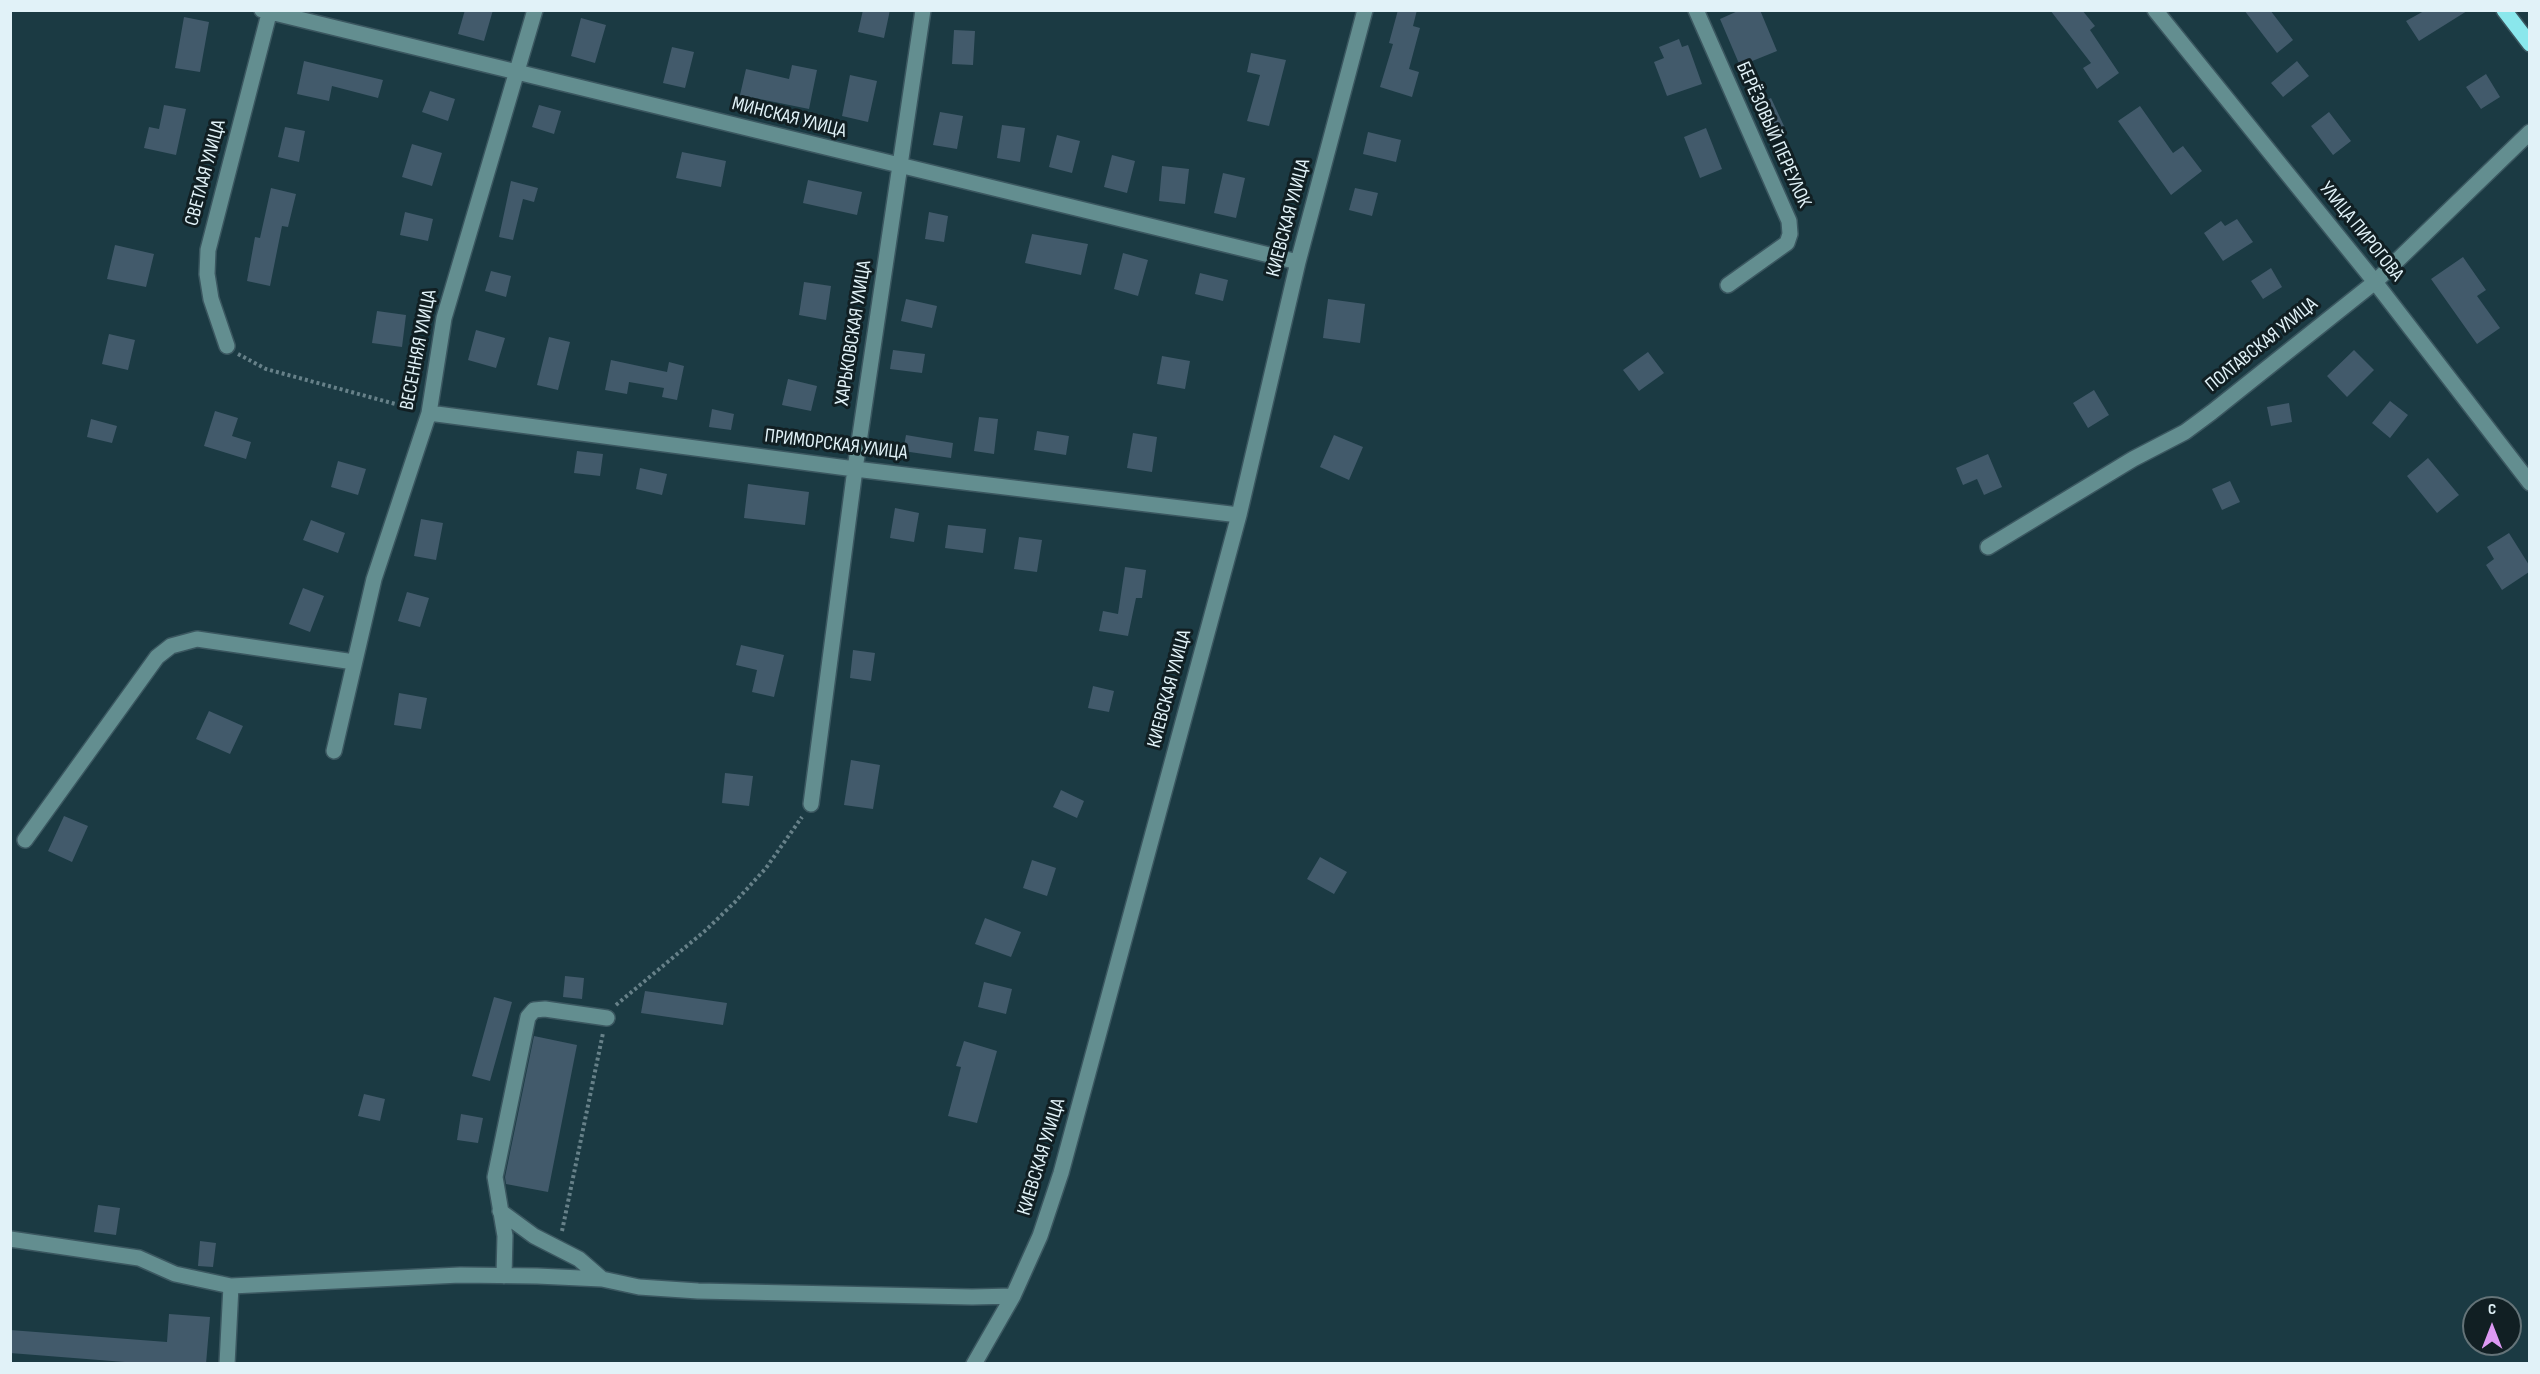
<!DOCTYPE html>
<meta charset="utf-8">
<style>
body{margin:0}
#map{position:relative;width:2540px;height:1374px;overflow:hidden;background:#1b3a43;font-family:"Sofia Sans Condensed",sans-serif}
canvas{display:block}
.frame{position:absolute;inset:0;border:12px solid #e1f2f8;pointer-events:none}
.north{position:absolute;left:2462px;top:1296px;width:60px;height:60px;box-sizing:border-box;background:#111f23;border:2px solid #647378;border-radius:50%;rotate:0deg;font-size:16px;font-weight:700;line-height:24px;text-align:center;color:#e1f2f8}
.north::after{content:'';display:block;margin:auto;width:21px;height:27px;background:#dd99f3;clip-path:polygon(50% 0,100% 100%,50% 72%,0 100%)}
</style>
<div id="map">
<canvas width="2540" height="1374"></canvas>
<div class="frame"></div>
<div class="north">С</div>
</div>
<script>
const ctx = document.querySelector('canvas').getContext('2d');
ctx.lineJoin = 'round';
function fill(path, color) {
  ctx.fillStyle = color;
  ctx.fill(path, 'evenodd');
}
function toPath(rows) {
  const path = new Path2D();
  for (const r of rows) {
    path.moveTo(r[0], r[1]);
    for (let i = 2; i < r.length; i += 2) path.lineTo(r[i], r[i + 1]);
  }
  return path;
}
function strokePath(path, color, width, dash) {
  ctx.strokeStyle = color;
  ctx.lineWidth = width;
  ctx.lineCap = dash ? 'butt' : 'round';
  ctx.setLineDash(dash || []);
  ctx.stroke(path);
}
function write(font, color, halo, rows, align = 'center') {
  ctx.font = font + ' "Sofia Sans Condensed",sans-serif';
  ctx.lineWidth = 6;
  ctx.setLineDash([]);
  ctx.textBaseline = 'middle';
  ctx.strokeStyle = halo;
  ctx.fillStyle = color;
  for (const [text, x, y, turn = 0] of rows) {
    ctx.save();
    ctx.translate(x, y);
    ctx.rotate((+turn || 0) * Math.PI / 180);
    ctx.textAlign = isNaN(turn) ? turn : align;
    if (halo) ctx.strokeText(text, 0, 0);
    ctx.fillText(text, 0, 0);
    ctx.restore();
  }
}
fill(toPath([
 [465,10,493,10,484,41,458,34],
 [863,10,890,10,884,38,858,32],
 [1398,10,1417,10,1413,26,1420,28,1409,69,1419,72,1412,97,1380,87,1393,44,1389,43],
 [1740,10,1760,10,1777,51,1740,66,1720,19],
 [2050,10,2082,10,2095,26,2090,30,2119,73,2097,89,2083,68,2091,63],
 [2244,10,2270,10,2293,40,2277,53],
 [2424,11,2467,11,2419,41,2406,21],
 [184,17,209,22,200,72,175,68],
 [581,18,606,25,595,63,571,56],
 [954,30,975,31,973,65,952,64],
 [1679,39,1682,47,1688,45,1702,84,1667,96,1654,62,1664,58,1659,47],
 [672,47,694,52,685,88,663,83],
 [1251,53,1286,60,1269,126,1247,121,1260,75,1247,72],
 [304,61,383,80,378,98,332,86,329,101,297,94],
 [2297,61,2309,76,2283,97,2271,83],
 [792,65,817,70,809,109,740,95,746,69,789,79],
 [2486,74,2500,97,2481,109,2466,87],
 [850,75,877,81,868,122,842,116],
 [430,91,455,99,448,121,422,112],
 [1771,98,1784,126,1766,134,1754,106],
 [164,105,186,109,176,155,144,148,149,127,159,129],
 [539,105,561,111,554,134,532,127],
 [2140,106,2173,153,2183,146,2202,171,2171,195,2118,121],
 [940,112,963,116,957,149,933,145],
 [2329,112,2351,141,2333,155,2311,126],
 [1002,125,1025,128,1020,162,997,158],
 [285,127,305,131,299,162,278,157],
 [1706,128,1722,169,1700,178,1684,137],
 [1368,132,1401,140,1396,162,1363,154],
 [1057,135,1080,141,1072,173,1049,167],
 [412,144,442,153,432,186,402,177],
 [682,152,726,161,721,187,676,178],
 [1112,155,1135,161,1127,193,1104,187],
 [1162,166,1189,169,1185,204,1159,201],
 [1223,173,1245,178,1236,218,1214,213],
 [808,180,862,192,857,215,803,203],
 [511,181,538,188,534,202,523,199,513,240,499,237],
 [271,188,296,194,288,227,282,226,270,286,247,281,255,237,260,238],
 [1355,188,1378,193,1372,216,1349,210],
 [405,212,433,219,428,241,400,235],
 [929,212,948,216,944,242,925,239],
 [2237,219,2253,242,2223,261,2204,233,2221,221,2225,226],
 [1032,234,1088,244,1081,275,1025,263],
 [115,245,154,254,146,287,107,279],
 [1123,253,1148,260,1138,296,1114,289],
 [2463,257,2486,290,2477,296,2500,328,2477,344,2431,279],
 [2271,268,2282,287,2263,299,2251,281],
 [491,271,511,276,506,297,485,291],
 [1200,273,1228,280,1223,301,1195,294],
 [804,282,831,286,826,320,799,315],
 [906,299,937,306,932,328,901,321],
 [1328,299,1365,304,1360,343,1323,338],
 [377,311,406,315,402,347,372,343],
 [476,330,505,338,496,368,468,360],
 [109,334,135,340,128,370,102,364],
 [549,337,570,342,558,390,537,385],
 [893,350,925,354,922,373,890,369],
 [2354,350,2374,370,2347,397,2327,376],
 [1648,352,1664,373,1639,391,1623,370],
 [1162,356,1190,361,1185,389,1157,384],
 [611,360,667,372,669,362,684,366,677,400,662,397,664,388,629,382,627,394,605,390],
 [788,379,817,386,811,411,782,405],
 [2094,390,2109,415,2088,428,2073,403],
 [2390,401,2408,415,2390,438,2372,423],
 [2289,403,2292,422,2271,426,2267,407],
 [712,409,734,414,731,430,709,427],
 [215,411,238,418,232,436,251,442,246,459,204,446],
 [979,417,998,419,994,454,974,451],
 [91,419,117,426,112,443,87,437],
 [1037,431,1069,436,1066,455,1034,450],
 [1133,433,1157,437,1152,472,1127,468],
 [906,435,953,443,951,458,903,451],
 [1334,435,1363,447,1349,480,1320,467],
 [577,451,603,454,600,476,574,473],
 [1988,454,2002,487,1984,495,1977,479,1963,485,1956,468],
 [2428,458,2459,495,2437,513,2407,476],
 [338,461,366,469,358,495,331,487],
 [640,468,667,474,662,495,636,489],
 [2230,481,2240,502,2222,510,2212,489],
 [748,484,809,492,805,525,744,518],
 [895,508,919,513,914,542,890,538],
 [421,519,443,523,436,560,414,556],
 [311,520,345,533,338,553,303,540],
 [948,525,986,529,983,553,945,548],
 [2509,533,2529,565,2529,572,2502,590,2486,565,2494,559,2487,547],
 [1019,537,1042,540,1037,572,1014,569],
 [1125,567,1146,570,1142,598,1136,598,1128,636,1099,631,1103,611,1118,614],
 [303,588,324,596,310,632,289,624],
 [407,592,429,598,420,627,398,621],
 [741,645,784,655,774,697,752,692,757,670,736,665],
 [853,650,875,653,871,681,850,678],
 [1093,686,1114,691,1109,712,1088,708],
 [399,693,427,698,421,729,394,725],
 [209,711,243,726,230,754,196,739],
 [851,760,880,765,873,809,844,805],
 [725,773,753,776,749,806,722,803],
 [1061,790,1084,801,1077,818,1053,807],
 [64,816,88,826,72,862,48,851],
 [1320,857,1347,872,1334,894,1307,879],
 [1032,860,1056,868,1047,896,1023,888],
 [985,918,1021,932,1011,957,975,944],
 [565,976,584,978,582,999,563,997],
 [984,982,1012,989,1006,1014,978,1007],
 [645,991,727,1003,723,1025,641,1013],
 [494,997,512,1002,490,1081,472,1076],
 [534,1036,577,1045,548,1192,506,1184,505,1177],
 [964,1041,997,1051,977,1123,948,1116,961,1067,956,1066],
 [364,1094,385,1099,380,1121,358,1116],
 [461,1114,483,1118,478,1143,457,1140],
 [98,1205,120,1208,116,1235,94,1232],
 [200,1241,216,1243,213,1267,198,1266],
 [169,1314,210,1317,206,1364,150,1364,10,1353,10,1330,167,1342]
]), '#425a6b');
const minor = toPath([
 [262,10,1298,262],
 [1696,10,1789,221,1790,234,1787,243,1728,285],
 [2155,10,2375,282,2530,483],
 [227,346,211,299,207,274,208,250,270,10],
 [429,413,855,469,1239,515],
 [1988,547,2133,459,2185,432,2212,412,2375,282,2530,132],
 [334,751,374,579,429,413,444,318,535,10],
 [811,804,855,469,923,10],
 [25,840,157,657,171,646,197,639,354,662],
 [500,1211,534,1236,579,1259,602,1279],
 [10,1239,139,1258,175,1274,231,1286,460,1275,537,1276,602,1279,639,1287,698,1291,972,1297,1013,1296],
 [504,1276,505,1236,495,1177,528,1017,534,1010,545,1009,607,1018],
 [227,1364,231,1286],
 [974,1364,1013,1296,1040,1236,1061,1173,1239,515,1298,262,1365,10]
]);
const major = toPath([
 [2504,10,2530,44]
]);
strokePath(minor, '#3b5760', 18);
strokePath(major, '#3b5760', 18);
strokePath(toPath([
 [238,354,266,369,414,409],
 [616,1005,706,930,735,902,766,868,802,817],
 [562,1231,603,1033]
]), '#678189', 4, [3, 3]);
strokePath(minor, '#638e90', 15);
strokePath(major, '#8ae7ec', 15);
write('20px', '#e1f2f8', '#111f23', [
 ["МИНСКАЯ УЛИЦА",789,118,14],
 ["БЕРЁЗОВЫЙ ПЕРЕУЛОК",1773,135,66],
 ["СВЕТЛАЯ УЛИЦА",206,173,-75],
 ["КИЕВСКАЯ УЛИЦА",1289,218,-75],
 ["УЛИЦА ПИРОГОВА",2361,232,51],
 ["ХАРЬКОВСКАЯ УЛИЦА",854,333,-81],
 ["ПОЛТАВСКАЯ УЛИЦА",2262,345,-39],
 ["ВЕСЕННЯЯ УЛИЦА",419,350,-79],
 ["ПРИМОРСКАЯ УЛИЦА",836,445,7],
 ["КИЕВСКАЯ УЛИЦА",1170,689,-75],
 ["КИЕВСКАЯ УЛИЦА",1042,1157,-73]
]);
</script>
